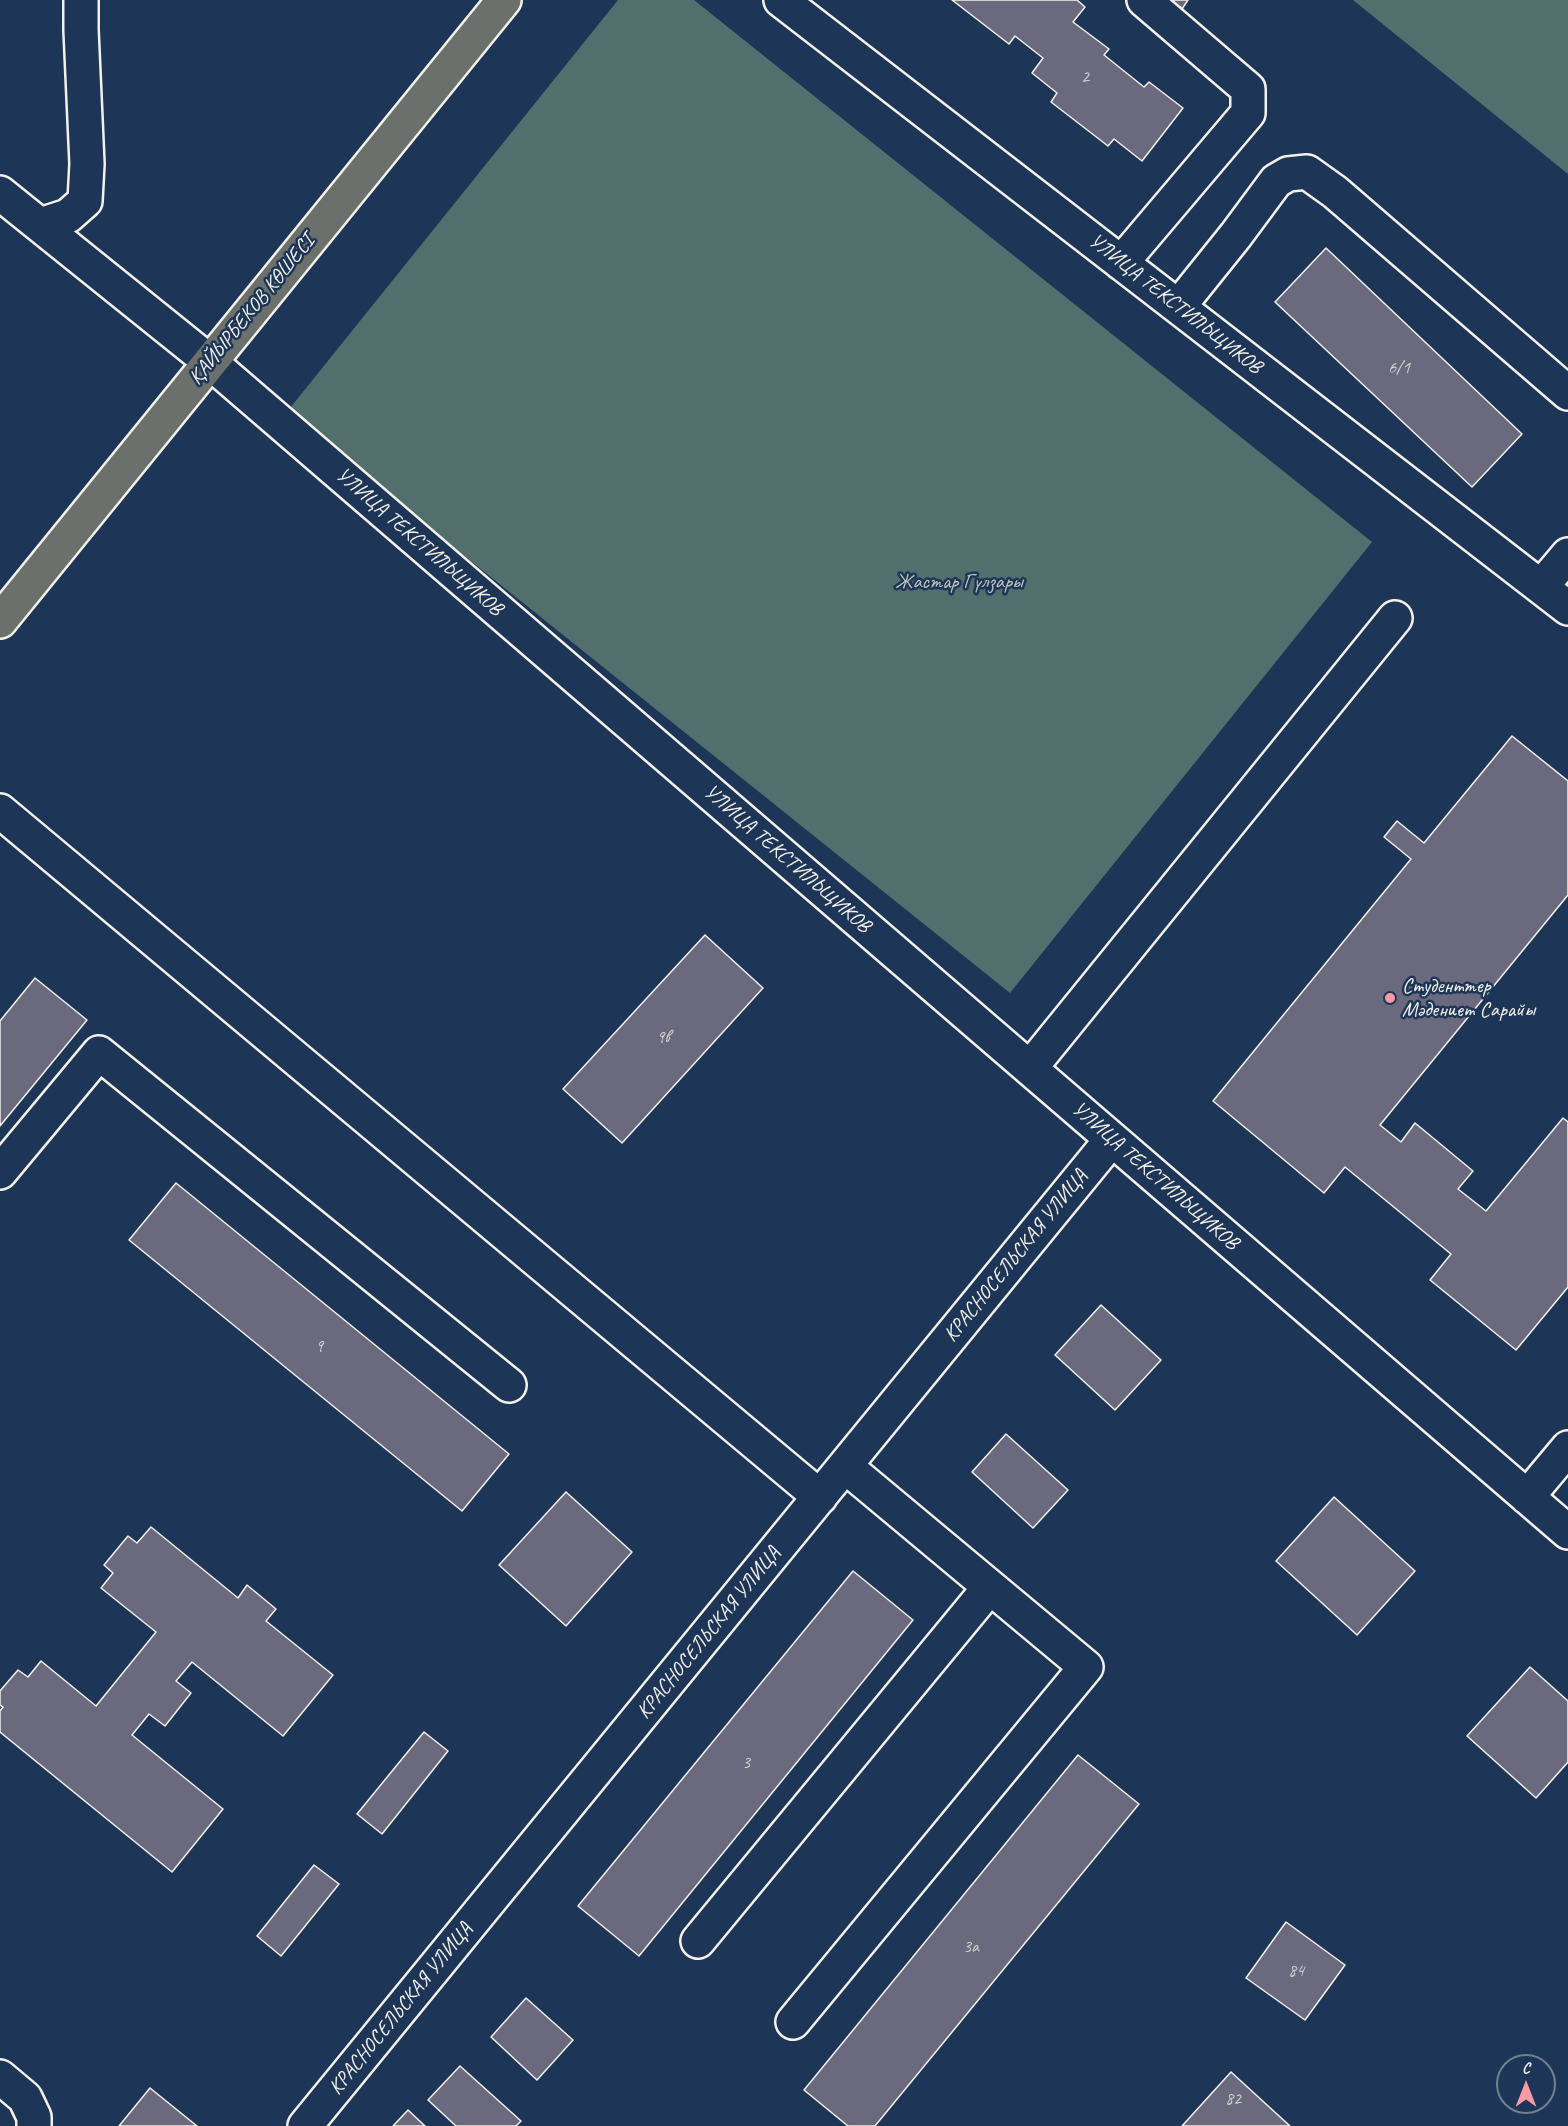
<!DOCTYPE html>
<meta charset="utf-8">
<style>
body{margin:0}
#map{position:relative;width:1568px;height:2126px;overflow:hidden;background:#1d3557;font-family:Caveat,sans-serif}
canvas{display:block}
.north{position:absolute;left:1496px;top:2054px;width:60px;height:60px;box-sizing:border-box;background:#1d3557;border:2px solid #738091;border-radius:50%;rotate:0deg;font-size:16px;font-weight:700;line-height:24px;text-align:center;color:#f4f1e8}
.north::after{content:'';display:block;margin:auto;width:21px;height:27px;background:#ff9aa2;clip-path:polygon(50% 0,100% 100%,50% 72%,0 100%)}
</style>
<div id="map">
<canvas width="1568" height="2126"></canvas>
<div class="north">С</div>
</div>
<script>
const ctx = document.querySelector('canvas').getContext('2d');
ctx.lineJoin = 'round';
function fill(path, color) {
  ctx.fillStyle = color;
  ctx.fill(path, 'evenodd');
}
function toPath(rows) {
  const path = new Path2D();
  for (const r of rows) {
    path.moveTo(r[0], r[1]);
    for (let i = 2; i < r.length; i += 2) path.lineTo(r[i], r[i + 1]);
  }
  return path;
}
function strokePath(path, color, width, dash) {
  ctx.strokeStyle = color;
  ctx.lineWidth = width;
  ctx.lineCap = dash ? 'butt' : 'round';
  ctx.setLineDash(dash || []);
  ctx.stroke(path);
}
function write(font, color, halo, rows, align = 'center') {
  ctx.font = font + ' Caveat,sans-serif';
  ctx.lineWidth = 5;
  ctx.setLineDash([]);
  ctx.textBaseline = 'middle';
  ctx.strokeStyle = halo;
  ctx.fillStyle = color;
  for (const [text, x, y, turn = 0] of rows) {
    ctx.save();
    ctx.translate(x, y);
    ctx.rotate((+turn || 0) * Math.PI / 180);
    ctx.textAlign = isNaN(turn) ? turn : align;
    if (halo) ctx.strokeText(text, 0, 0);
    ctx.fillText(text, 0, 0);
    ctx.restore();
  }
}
fill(toPath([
 [618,0,694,0,1372,542,1010,993,286,413],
 [1353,0,1568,0,1568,174]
]), '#526f6d');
const building = toPath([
 [952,0,1077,0,1085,7,1073,22,1109,49,1104,55,1144,87,1149,82,1183,108,1142,161,1114,139,1108,146,1051,102,1057,93,1032,73,1043,58,1015,36,1009,44,952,0],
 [1171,0,1188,0,1182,9,1171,0],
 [1326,248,1522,434,1472,487,1275,302,1326,248],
 [1512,736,1568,781,1568,895,1380,1125,1401,1142,1415,1123,1473,1171,1458,1189,1486,1211,1563,1118,1568,1122,1568,1287,1516,1350,1430,1280,1451,1254,1345,1167,1324,1193,1213,1101,1411,859,1384,837,1397,821,1424,843,1512,736],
 [705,935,763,988,622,1143,563,1089,705,935],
 [35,978,87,1020,0,1126,0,1021,35,978],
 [176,1183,509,1454,462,1511,129,1240,176,1183],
 [1101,1305,1161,1360,1115,1410,1055,1355,1101,1305],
 [1006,1434,1068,1490,1033,1528,972,1472,1006,1434],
 [566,1492,632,1552,566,1626,499,1565,566,1492],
 [1334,1497,1415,1571,1357,1635,1276,1561,1334,1497],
 [151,1527,238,1598,247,1585,276,1609,266,1621,333,1675,283,1736,192,1662,176,1681,191,1693,165,1726,149,1714,132,1735,223,1809,172,1872,0,1732,0,1711,3,1707,0,1705,0,1691,18,1670,28,1677,41,1661,96,1706,156,1632,101,1588,113,1573,104,1565,128,1536,137,1543,151,1527],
 [853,1571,913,1620,639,1956,578,1906,853,1571],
 [1530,1667,1568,1701,1568,1762,1536,1798,1467,1736,1530,1667],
 [424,1732,448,1751,382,1834,357,1814,424,1732],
 [1078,1755,1139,1804,875,2126,848,2126,804,2090,1078,1755],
 [314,1865,339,1884,281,1956,257,1936,314,1865],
 [1286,1922,1345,1965,1305,2020,1246,1978,1286,1922],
 [526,1998,573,2040,537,2080,491,2037,526,1998],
 [460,2066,521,2121,516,2126,456,2126,428,2100,460,2066],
 [1231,2072,1290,2126,1182,2126,1231,2072],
 [150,2088,197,2126,119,2126,150,2088],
 [408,2110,425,2126,393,2126,408,2110]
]);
fill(building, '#6a697d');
strokePath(building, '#f4f1e8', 1.5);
const minor = toPath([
 [781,0,1568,608],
 [0,193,210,362,1568,1532],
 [40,225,68,216,85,201,87,164,81,30,81,0],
 [1121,263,1248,113,1248,89,1144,0],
 [1179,306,1236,235,1276,181,1288,174,1307,172,1335,192,1568,393],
 [1541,587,1568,555],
 [0,811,820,1497],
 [1030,1068,1395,618],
 [0,1172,99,1053,509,1385],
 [1527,1497,1568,1448],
 [698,1941,990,1587],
 [793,2022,1086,1667,845,1466],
 [0,2077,25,2098,34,2117,34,2126],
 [305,2126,1112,1139]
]);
const major = toPath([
 [0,621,504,0]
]);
strokePath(minor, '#f4f1e8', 38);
strokePath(major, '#f4f1e8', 38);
strokePath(minor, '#1d3557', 33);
strokePath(major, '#6b706d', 33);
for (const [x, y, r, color] of [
 [1390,998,6,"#ff9aa2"]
]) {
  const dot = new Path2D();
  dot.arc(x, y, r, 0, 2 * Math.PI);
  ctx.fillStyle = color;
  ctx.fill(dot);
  strokePath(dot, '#1d3557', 2);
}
write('18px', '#d2cfcd', null, [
 ["2",1085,77],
 ["6/1",1399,368],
 ["9в",663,1038],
 ["9",319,1347],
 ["3",746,1763],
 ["3а",971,1947],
 ["84",1296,1971],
 ["82",1233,2099]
]);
write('21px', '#f4f1e8', '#1d3557', [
 ["УЛИЦА ТЕКСТИЛЬЩИКОВ",1175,304,38],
 ["ҚАЙЫРБЕКОВ КӨШЕСІ",252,310,-51],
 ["УЛИЦА ТЕКСТИЛЬЩИКОВ",419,542,41],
 ["УЛИЦА ТЕКСТИЛЬЩИКОВ",787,859,41],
 ["УЛИЦА ТЕКСТИЛЬЩИКОВ",1155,1176,41],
 ["КРАСНОСЕЛЬСКАЯ УЛИЦА",1016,1256,-51],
 ["КРАСНОСЕЛЬСКАЯ УЛИЦА",709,1633,-51],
 ["КРАСНОСЕЛЬСКАЯ УЛИЦА",401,2009,-51]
]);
write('21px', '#bbc4bd', '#1d3557', [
 ["Жастар Гүлзары",959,582]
]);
write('21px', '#f4f1e8', '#1d3557', [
 ["Студенттер",1402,986],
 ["Мәдениет Сарайы",1402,1010]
], 'left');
</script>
